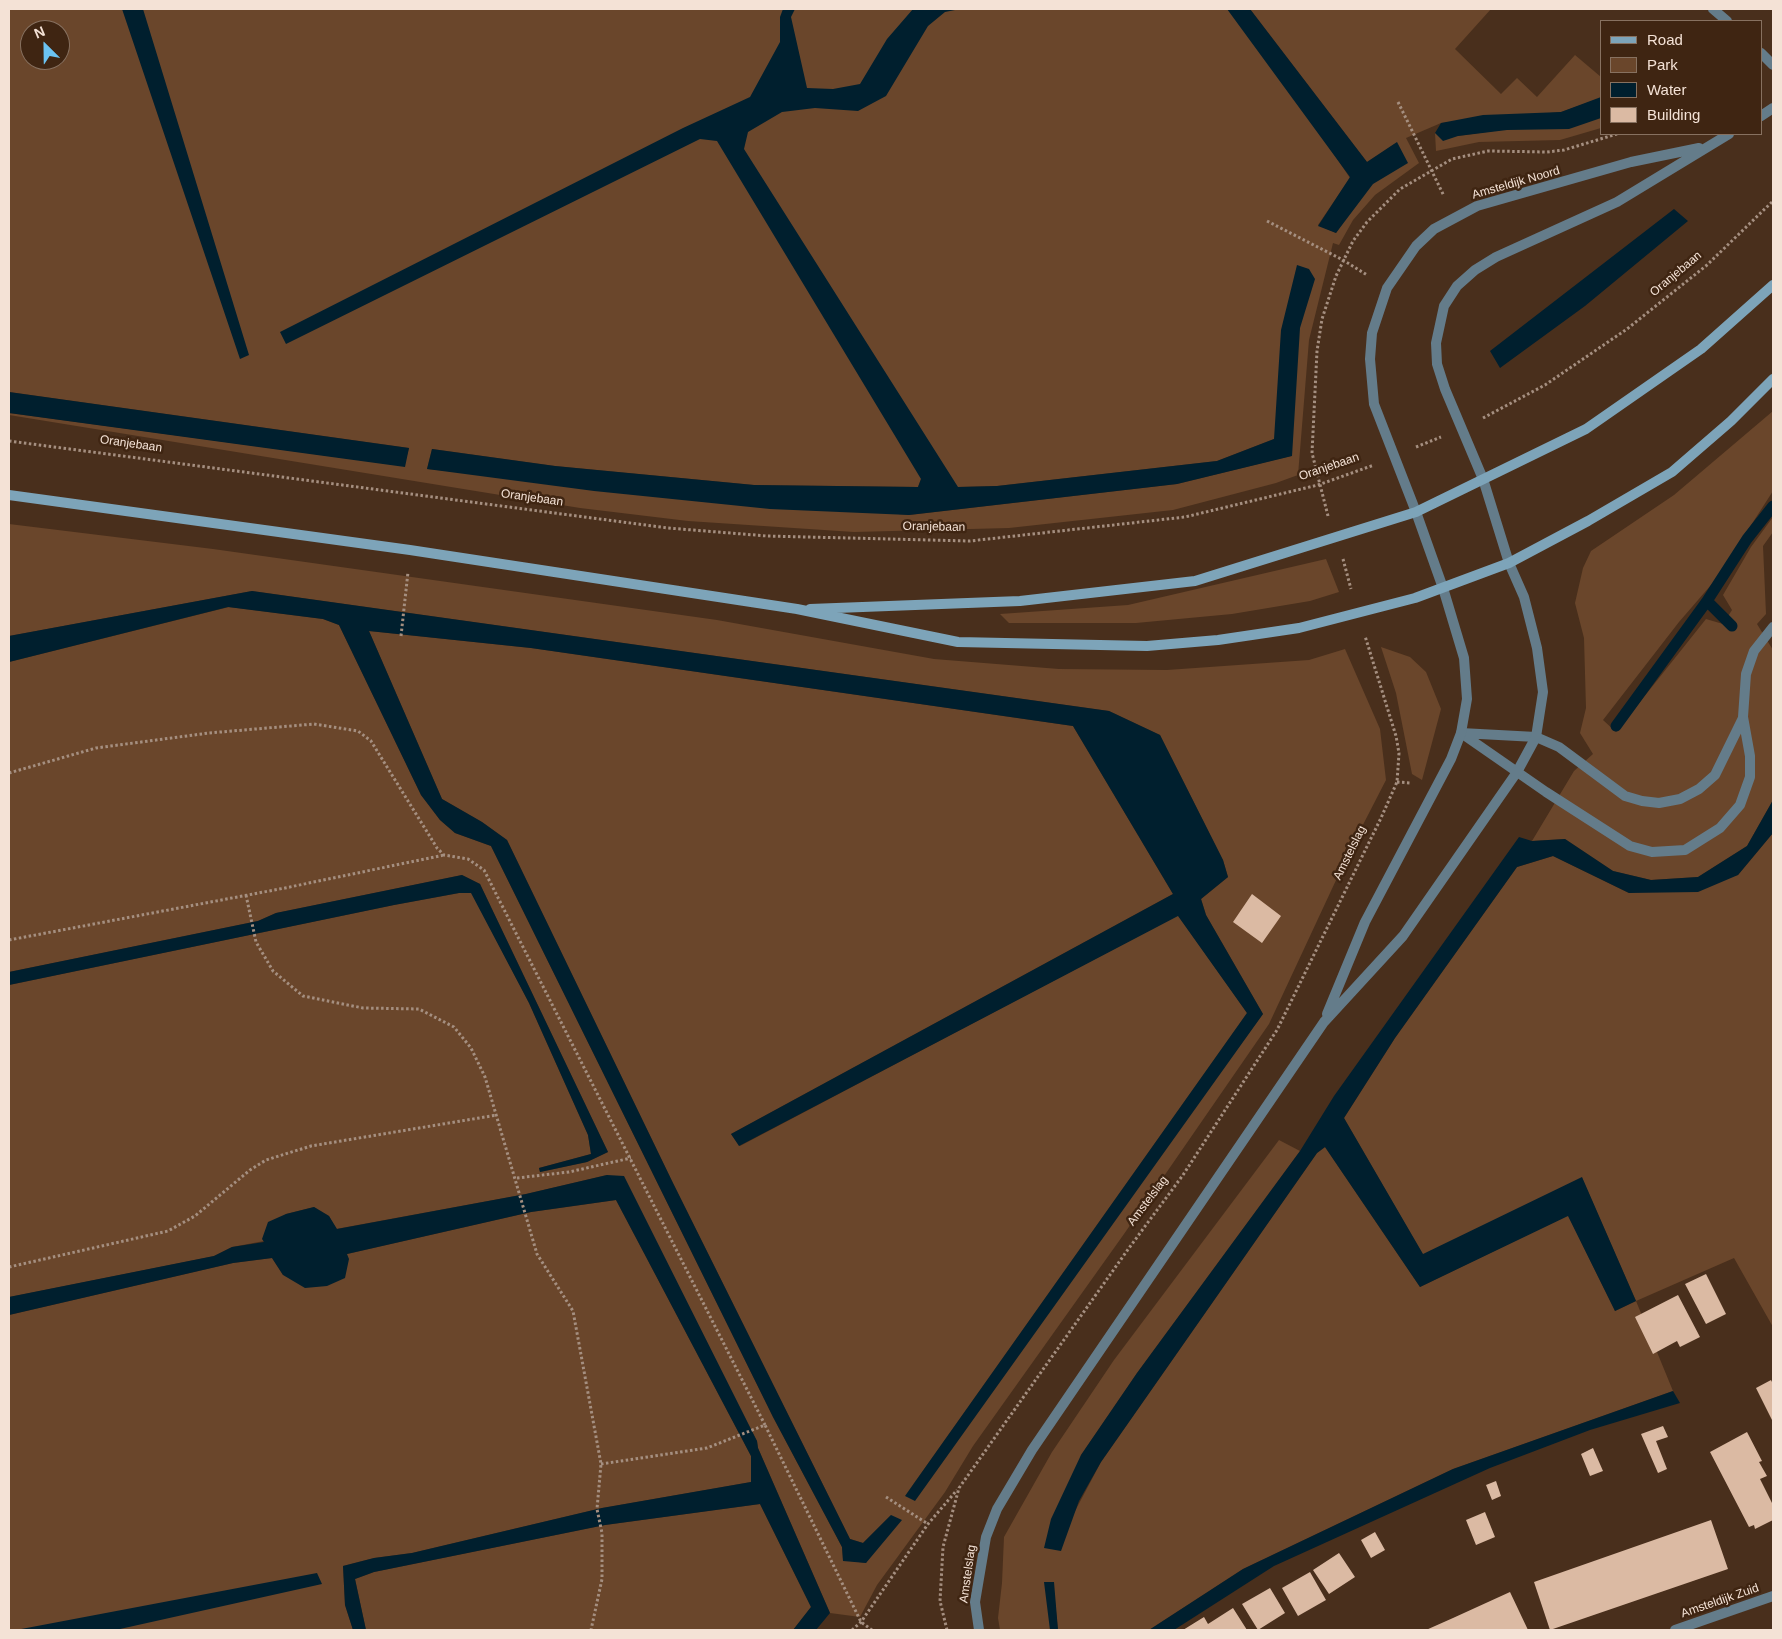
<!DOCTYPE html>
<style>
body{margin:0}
#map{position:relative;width:1782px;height:1639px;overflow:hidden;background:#492f1c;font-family:Helvetica,sans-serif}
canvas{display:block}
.frame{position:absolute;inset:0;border:10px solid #f4e2d6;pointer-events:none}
.legend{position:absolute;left:1600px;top:20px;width:162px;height:115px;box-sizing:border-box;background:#3f2512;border:1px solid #877160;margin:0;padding:6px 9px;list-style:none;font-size:15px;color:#f4e2d6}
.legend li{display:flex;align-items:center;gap:10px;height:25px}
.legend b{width:25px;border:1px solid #877160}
.north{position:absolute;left:20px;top:20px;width:50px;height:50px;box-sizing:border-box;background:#3f2512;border:1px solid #877160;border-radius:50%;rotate:337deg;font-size:14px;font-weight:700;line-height:20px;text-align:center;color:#f4e2d6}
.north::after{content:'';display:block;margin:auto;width:18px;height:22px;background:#6bc3f2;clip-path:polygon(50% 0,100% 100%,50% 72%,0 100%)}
</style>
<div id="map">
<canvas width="1782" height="1639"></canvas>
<div class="frame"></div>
<ul class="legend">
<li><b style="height:6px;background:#7da4b9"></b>Road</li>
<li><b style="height:14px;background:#6a462b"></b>Park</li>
<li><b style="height:14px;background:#001f2e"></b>Water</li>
<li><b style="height:14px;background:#dbbaa3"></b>Building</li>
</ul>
<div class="north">N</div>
</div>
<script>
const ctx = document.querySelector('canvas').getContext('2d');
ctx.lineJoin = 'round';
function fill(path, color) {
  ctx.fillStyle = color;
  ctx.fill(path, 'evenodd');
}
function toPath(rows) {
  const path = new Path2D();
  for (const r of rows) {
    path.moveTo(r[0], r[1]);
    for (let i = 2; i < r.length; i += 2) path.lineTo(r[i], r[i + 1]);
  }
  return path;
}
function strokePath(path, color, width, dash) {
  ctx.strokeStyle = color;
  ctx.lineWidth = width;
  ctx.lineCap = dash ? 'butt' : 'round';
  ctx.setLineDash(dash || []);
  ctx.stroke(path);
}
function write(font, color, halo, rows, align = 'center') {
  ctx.font = font + ' Helvetica,sans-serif';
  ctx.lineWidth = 5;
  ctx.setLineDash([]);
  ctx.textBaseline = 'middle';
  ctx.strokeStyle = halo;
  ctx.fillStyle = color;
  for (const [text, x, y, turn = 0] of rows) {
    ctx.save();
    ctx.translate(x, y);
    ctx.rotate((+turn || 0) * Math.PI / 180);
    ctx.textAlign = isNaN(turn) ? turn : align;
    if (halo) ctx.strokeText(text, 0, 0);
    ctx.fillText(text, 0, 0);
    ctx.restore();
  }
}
fill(toPath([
 [9,9,1236,9,1350,178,1318,225,1336,233,1396,143,1367,162,1250,9,1491,9,1455,49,1501,94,1517,78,1537,97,1575,55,1601,77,1601,98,1561,112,1441,123,1406,138,1419,163,1375,195,1353,220,1339,245,1333,243,1309,340,1298,475,1276,483,1173,510,1009,528,854,532,688,521,580,508,9,415,9,413,404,466,409,448,9,392],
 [30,30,60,30,60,60,30,60],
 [1274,439,1291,456,1177,484,909,515,427,469,432,449,555,466,754,485,918,487,921,479,958,487,997,486,1217,461],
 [1601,116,1601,128,1560,140,1479,142,1436,151,1435,133,1458,136],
 [1773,411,1773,491,1717,578,1679,622,1603,720,1616,732,1706,619,1723,624,1732,610,1723,595,1751,547,1773,517,1773,532,1763,546,1766,614,1757,624,1773,650,1773,800,1747,846,1698,877,1651,880,1613,871,1565,839,1532,841,1574,771,1593,754,1580,733,1586,708,1584,638,1575,603,1583,568,1591,551,1674,495],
 [9,524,213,549,717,620,934,659,1059,669,1167,670,1309,660,1345,649,1380,729,1386,780,1351,848,1269,1024,1124,1234,973,1446,945,1492,877,1585,860,1617,830,1613,758,1448,757,1441,607,1175,526,1194,336,1229,329,1216,314,1207,286,1214,264,1241,232,1247,214,1256,9,1297,9,985,394,905,459,893,472,893,529,1003,588,1135,591,1154,539,1168,540,1172,587,1162,608,1152,480,884,462,875,276,913,258,921,9,972,9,662,229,607,323,619,339,625,421,795,440,820,455,833,491,846,773,1417,842,1547,843,1560,866,1563,891,1515,863,1543,850,1539,672,1181,507,840,482,822,442,799,369,631,531,648,1073,726,1173,894,731,1134,740,1146,1178,915,1247,1013,905,1496,1263,1014,1206,915,1201,899,1228,877,1223,860,1160,735,1109,711,252,591,9,636],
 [1326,559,1339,592,1310,601,1232,614,1136,623,1009,623,1000,614,1128,605],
 [1381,647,1410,657,1426,672,1441,709,1422,780,1412,774,1396,693],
 [1773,833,1773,1327,1734,1258,1636,1301,1673,1391,1453,1469,1243,1569,1149,1630,1058,1630,1053,1582,1050,1630,1000,1630,998,1618,1002,1583,1004,1537,1052,1452,1114,1360,1279,1140,1300,1151,1137,1373,1081,1455,1074,1513,1101,1462,1317,1153,1325,1147,1420,1287,1568,1215,1615,1311,1636,1301,1582,1178,1423,1255,1344,1118,1395,1038,1517,867,1553,856,1629,893,1738,875],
 [616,1200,751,1456,751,1482,602,1508,412,1553,374,1558,343,1566,345,1605,353,1630,9,1630,9,1315,233,1263,272,1258,283,1275,347,1254,531,1212],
 [760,1504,811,1607,793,1630,366,1630,355,1579,374,1572,605,1525]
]), '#6a462b');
fill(toPath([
 [122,9,143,9,249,355,240,359],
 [783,9,795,9,791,17,807,88,833,89,860,84,887,39,913,9,960,9,945,12,928,26,886,96,858,111,815,108,782,112,748,132,744,149,958,487,997,486,1217,461,1274,439,1281,330,1297,265,1309,269,1315,279,1300,328,1292,456,1177,484,909,515,770,509,594,491,427,469,432,449,555,466,754,485,918,487,921,479,717,141,700,139,286,344,280,332,683,128,750,97,780,42,780,17],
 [1227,9,1250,9,1367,162,1397,142,1408,163,1373,184,1336,233,1318,226,1350,177],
 [1601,97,1601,118,1569,129,1507,130,1458,136,1443,141,1435,133,1441,123,1483,115,1561,112],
 [1674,209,1688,221,1585,306,1500,368,1490,351],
 [9,392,409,448,405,467,9,413],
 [252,591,1109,711,1160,735,1223,860,1228,877,1201,899,1206,915,1263,1014,915,1501,905,1496,1247,1013,1178,916,739,1146,731,1134,1173,894,1073,726,531,648,369,631,442,799,482,822,507,840,672,1181,850,1539,863,1543,891,1515,902,1520,866,1563,843,1561,842,1547,773,1417,491,846,455,833,440,820,421,795,339,625,323,619,228,607,9,662,9,636],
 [1773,800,1773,833,1738,875,1698,892,1629,893,1553,856,1517,867,1395,1038,1344,1118,1423,1254,1582,1177,1636,1301,1615,1311,1568,1216,1420,1287,1325,1147,1317,1153,1101,1462,1079,1501,1061,1551,1044,1548,1051,1519,1081,1455,1137,1373,1300,1151,1334,1096,1519,837,1532,841,1565,839,1613,871,1651,880,1698,877,1747,846],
 [462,875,480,884,608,1152,587,1162,540,1172,539,1168,591,1154,588,1135,529,1003,471,893,459,893,394,905,9,985,9,972,258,921,276,913],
 [607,1175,624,1176,757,1441,758,1448,830,1613,816,1630,793,1630,811,1607,760,1504,605,1525,374,1572,355,1579,366,1630,353,1630,345,1605,343,1566,374,1558,412,1553,602,1508,751,1482,751,1456,616,1200,531,1212,347,1254,349,1259,345,1278,327,1286,305,1288,283,1275,272,1258,233,1263,9,1315,9,1297,214,1256,232,1247,264,1242,262,1239,268,1222,286,1214,314,1207,329,1216,337,1229,526,1194],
 [1673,1391,1680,1403,1590,1430,1490,1468,1274,1566,1174,1630,1149,1630,1243,1569,1453,1469],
 [317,1573,322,1584,120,1629,16,1630],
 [1044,1582,1054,1582,1058,1630,1050,1630]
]), '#001f2e');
strokePath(toPath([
 [1707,601,1732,626],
 [1616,726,1707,601,1747,539,1773,506]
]), '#001f2e', 11);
fill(toPath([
 [1252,894,1281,916,1262,943,1233,922],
 [1706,1274,1726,1314,1706,1324,1685,1284],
 [1678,1295,1700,1337,1680,1347,1677,1341,1653,1354,1635,1317],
 [1771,1380,1773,1384,1773,1422,1756,1388],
 [1663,1426,1668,1437,1656,1441,1667,1469,1658,1473,1641,1434],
 [1747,1432,1762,1461,1759,1462,1767,1476,1760,1479,1773,1505,1773,1520,1755,1529,1754,1525,1749,1527,1710,1452],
 [1593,1448,1603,1471,1590,1476,1581,1454],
 [1496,1481,1501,1496,1492,1500,1486,1485],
 [1485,1512,1495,1537,1476,1545,1466,1520],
 [1711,1520,1728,1569,1550,1630,1534,1582],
 [1375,1532,1385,1550,1371,1558,1361,1540],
 [1339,1553,1355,1577,1329,1594,1313,1570],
 [1310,1572,1326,1600,1298,1616,1282,1588],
 [1270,1588,1285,1613,1258,1630,1242,1604],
 [1510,1592,1528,1630,1426,1630,1453,1618],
 [1233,1608,1247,1630,1183,1630,1204,1617,1208,1624]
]), '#dbbaa3');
strokePath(toPath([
 [1398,102,1444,196],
 [1267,221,1343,260,1367,275],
 [1483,418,1545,385,1627,329,1707,265,1773,201],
 [9,441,668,528,767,536,970,541,1185,517,1318,485,1374,465],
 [1416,447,1441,437],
 [1328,516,1312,453,1317,351,1322,319,1336,276,1353,241,1367,222,1400,189,1452,159,1488,151,1547,152,1564,150,1617,134],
 [1343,559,1351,589],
 [401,636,408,572],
 [9,773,96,748,209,733,314,724,358,731,371,741,437,848,444,855,468,859,484,870,765,1425],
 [1397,782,1411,783],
 [246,895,256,942,273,971,303,996,363,1008,419,1009,454,1027,471,1048,485,1077,537,1254,573,1311,601,1464,597,1509,602,1533,602,1579,591,1630],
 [9,940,285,888,444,855],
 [517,1178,569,1172,631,1158],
 [9,1267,168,1231,195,1216,250,1170,266,1160,311,1146,497,1115],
 [601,1464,707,1448,765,1425,861,1622,872,1630],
 [886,1497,928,1524],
 [852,1630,861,1622,928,1524,957,1490],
 [947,1630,940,1601,943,1547,959,1488,1129,1248,1183,1175,1277,1030,1381,818,1397,782,1399,753,1396,736,1365,636]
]), '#a58f80', 3, [2.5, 2.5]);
strokePath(toPath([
 [1713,9,1727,21],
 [1761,53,1773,65]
]), '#647c8a', 10);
strokePath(toPath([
 [1461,733,1546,792,1630,846,1652,852,1685,850,1720,828,1740,805,1750,777,1750,756,1743,717,1746,674,1754,651,1773,627],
 [1461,733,1536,737,1559,747,1625,796,1642,801,1659,803,1680,799,1699,789,1715,775,1743,718],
 [1675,1630,1773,1596]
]), '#647c8a', 10);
strokePath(toPath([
 [1761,116,1773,108],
 [1327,1014,1365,922,1451,759,1461,733,1467,699,1464,658,1443,588,1416,512,1374,404,1370,359,1372,333,1387,288,1416,246,1434,229,1477,206,1631,162,1699,148],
 [979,1630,975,1602,986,1537,997,1509,1032,1450,1324,1022,1403,936,1517,772,1536,737,1543,692,1537,648,1524,597,1509,563,1483,479,1445,389,1437,364,1436,343,1444,306,1457,286,1475,270,1496,257,1617,202,1729,134]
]), '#647c8a', 10);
strokePath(toPath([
 [9,495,410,550,797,609,958,642,1147,646,1218,640,1299,628,1415,598,1509,563,1588,521,1672,472,1731,421,1773,379],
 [810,609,1020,601,1195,581,1416,512,1586,429,1701,349,1773,285]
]), '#7da4b9', 10);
write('12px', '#f4e2d6', '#3f2512', [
 ["Amsteldijk Noord",1516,183,-16],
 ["Oranjebaan",1676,274,-40],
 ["Oranjebaan",131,444,8],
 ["Oranjebaan",1329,467,-19],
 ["Oranjebaan",532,498,8],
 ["Oranjebaan",934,527,1],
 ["Amstelslag",1350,853,-64],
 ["Amstelslag",1148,1201,-53],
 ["Amstelslag",968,1574,-82],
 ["Amsteldijk Zuid",1720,1601,-19]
]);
</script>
